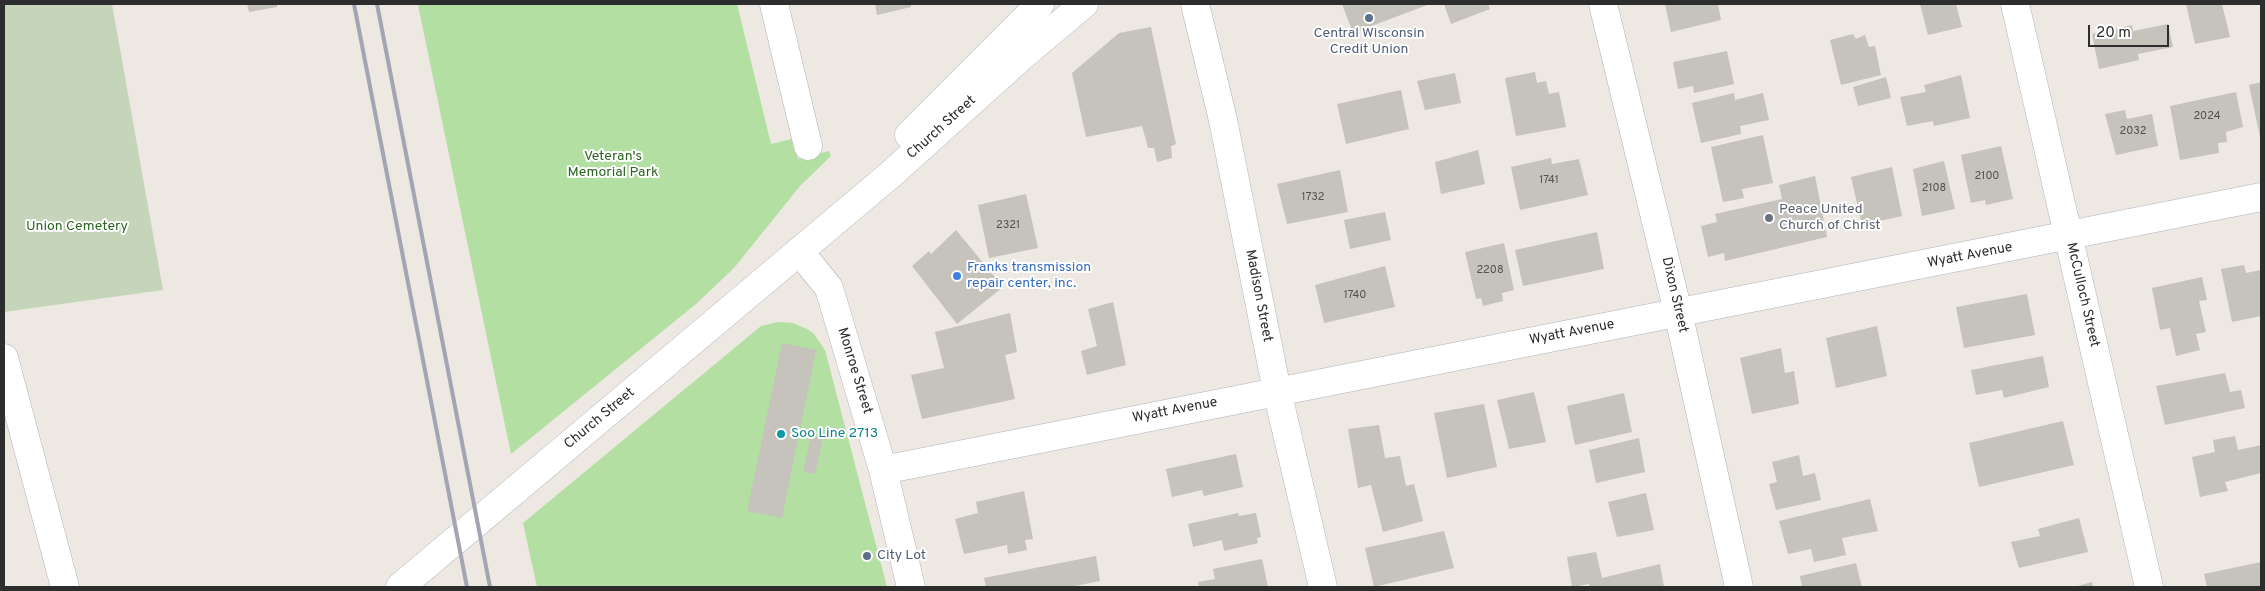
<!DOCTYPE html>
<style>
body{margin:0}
#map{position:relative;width:2265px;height:591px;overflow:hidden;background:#ede8e1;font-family:Overpass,sans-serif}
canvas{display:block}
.frame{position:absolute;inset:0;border:5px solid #2d2d2d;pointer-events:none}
.scale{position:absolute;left:2088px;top:25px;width:81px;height:22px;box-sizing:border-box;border:2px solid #2d2d2d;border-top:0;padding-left:6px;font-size:15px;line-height:18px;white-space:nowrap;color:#2d2d2d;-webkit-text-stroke:4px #fff;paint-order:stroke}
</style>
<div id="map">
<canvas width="2265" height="591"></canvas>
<div class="frame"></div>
<div class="scale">20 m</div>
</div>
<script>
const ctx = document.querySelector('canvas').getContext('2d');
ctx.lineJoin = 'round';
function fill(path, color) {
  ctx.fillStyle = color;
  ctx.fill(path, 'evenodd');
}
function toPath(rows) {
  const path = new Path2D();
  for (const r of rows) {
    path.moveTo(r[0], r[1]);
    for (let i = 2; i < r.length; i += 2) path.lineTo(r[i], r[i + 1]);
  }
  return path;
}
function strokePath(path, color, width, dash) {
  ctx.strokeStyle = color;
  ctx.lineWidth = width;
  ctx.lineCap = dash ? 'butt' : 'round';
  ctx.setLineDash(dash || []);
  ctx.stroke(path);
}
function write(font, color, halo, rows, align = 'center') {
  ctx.font = font + ' Overpass,sans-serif';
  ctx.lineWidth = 4;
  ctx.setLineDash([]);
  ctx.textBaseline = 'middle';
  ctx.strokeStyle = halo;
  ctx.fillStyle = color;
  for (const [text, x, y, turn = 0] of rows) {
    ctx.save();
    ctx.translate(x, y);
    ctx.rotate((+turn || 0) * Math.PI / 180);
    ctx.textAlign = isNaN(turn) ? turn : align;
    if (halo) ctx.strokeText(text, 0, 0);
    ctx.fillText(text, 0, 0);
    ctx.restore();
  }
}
fill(toPath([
 [426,4,737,4,771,144,792,139,798,159,829,151,831,156,800,186,734,268,696,304,511,454,418,5],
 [778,322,793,323,807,329,814,334,825,350,887,587,537,587,523,523,761,326]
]), '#b3dfa2');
fill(toPath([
 [4,4,112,4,163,290,4,312]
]), '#c5d5b9');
fill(toPath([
 [247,4,277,4,277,7,249,12],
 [875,4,911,4,911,7,877,15],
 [1342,4,1430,4,1353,33],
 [1444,4,1488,4,1490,9,1451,24],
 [1665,4,1718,4,1721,20,1671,32],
 [1920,4,1956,4,1962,27,1928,35],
 [2186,4,2222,4,2230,37,2195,44],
 [2168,24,2173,47,2138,54,2139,60,2099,69,2092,34,2132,25,2133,31],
 [1151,27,1176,144,1171,146,1172,158,1157,162,1154,148,1148,148,1142,126,1086,137,1072,73,1119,33],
 [1853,34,1856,39,1865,35,1869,47,1875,46,1881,75,1841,85,1830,40],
 [1727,51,1734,84,1694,93,1693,86,1678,89,1673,62],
 [1535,72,1537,83,1546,81,1549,94,1559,92,1566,127,1516,136,1505,78],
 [1455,73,1461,103,1425,110,1417,81],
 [1961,75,1970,118,1934,126,1933,121,1907,126,1900,97,1926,92,1924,85],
 [1886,77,1891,98,1858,106,1853,87],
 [2261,82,2261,137,2260,137,2249,85],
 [1401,90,1409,129,1346,144,1337,104],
 [2236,92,2243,127,2226,132,2227,142,2218,143,2219,153,2180,160,2170,106],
 [1734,93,1735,100,1763,93,1769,120,1740,126,1741,134,1701,143,1692,103],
 [2125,110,2127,119,2152,114,2158,146,2116,155,2105,114],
 [1763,135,1773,183,1742,189,1744,198,1723,202,1711,147],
 [2001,146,2013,199,1986,205,1985,200,1971,203,1961,155],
 [1478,150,1485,184,1441,194,1435,162],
 [1551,158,1552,164,1579,159,1588,195,1520,210,1511,167],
 [1944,161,1955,209,1922,216,1913,169],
 [1892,167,1902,216,1862,225,1851,177],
 [1340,170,1348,212,1287,224,1277,184],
 [1815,176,1827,237,1725,261,1724,253,1708,257,1701,226,1717,222,1715,214,1782,199,1779,185],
 [1026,194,1038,248,989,258,978,205],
 [1385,212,1391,240,1350,249,1344,220],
 [956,230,1003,287,957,324,912,266,929,251,931,254],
 [1597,232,1604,269,1523,286,1515,250],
 [1504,243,1514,290,1502,293,1503,301,1483,306,1481,298,1476,299,1465,252],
 [2244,265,2246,273,2261,270,2261,316,2232,322,2221,269],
 [1385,266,1395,307,1324,323,1315,285],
 [2202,277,2207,300,2199,301,2206,332,2196,334,2200,350,2176,356,2170,328,2160,330,2152,288],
 [2027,294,2035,335,1964,348,1956,307],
 [1113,302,1126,365,1087,375,1081,351,1097,346,1088,309],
 [1010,313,1017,352,1005,355,1015,399,922,419,911,375,944,368,935,332],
 [1877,326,1887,376,1836,388,1826,338],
 [782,343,816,350,782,518,747,511],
 [1781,348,1785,373,1794,371,1799,404,1752,414,1740,358],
 [2043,356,2049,387,2004,398,2002,390,1976,395,1971,370],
 [2225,373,2230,392,2241,390,2245,408,2165,425,2156,386],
 [1534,392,1546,442,1509,449,1497,400],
 [1624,393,1632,432,1575,445,1567,406],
 [1484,404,1497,467,1447,478,1434,413],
 [2063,421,2074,465,1979,487,1969,443],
 [1379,425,1385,458,1400,456,1406,486,1414,484,1423,521,1383,532,1371,485,1358,488,1348,429],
 [811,435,823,437,815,474,803,472],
 [2235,436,2238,450,2261,445,2261,473,2225,482,2228,491,2200,497,2192,457,2215,452,2213,440],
 [1639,438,1645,472,1596,483,1589,450],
 [1236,454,1243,487,1204,496,1202,490,1172,497,1166,469],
 [1799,455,1803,476,1815,473,1821,500,1776,510,1769,484,1777,482,1772,462],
 [1024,491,1033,539,1025,540,1027,550,1008,554,1007,545,964,554,955,519,978,513,976,502],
 [1646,493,1654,530,1617,537,1608,502],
 [1870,499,1878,531,1842,538,1846,555,1814,562,1811,549,1788,554,1779,521],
 [1238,513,1239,516,1256,513,1261,537,1257,538,1258,543,1224,551,1222,540,1193,547,1188,524],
 [2079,518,2088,552,2019,568,2011,542,2040,536,2038,529],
 [1444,531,1454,568,1374,587,1365,548],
 [1596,552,1602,578,1660,564,1664,587,1589,587,1589,584,1572,587,1567,557],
 [1096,556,1100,581,1070,587,986,587,984,578],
 [1262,559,1268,587,1199,587,1198,582,1215,579,1213,569],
 [2261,562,2261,587,2207,587,2204,574],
 [1856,563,1862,587,1802,587,1800,576],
 [2092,582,2093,587,2074,587]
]), '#c6c2bc');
const street = toPath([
 [774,4,808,146],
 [1195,4,1223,120,1277,391,1323,587],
 [2015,4,2149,587],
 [799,251,829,288,883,470,911,587],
 [4,358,65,587],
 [883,470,2261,197]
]);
const secondary = toPath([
 [1603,4,1678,312,1739,587],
 [909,135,1040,4],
 [400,587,890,175,1021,57,1084,4]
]);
strokePath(street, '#b1b2bc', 29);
strokePath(secondary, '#b1b2bc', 29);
strokePath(street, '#fff', 28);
strokePath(secondary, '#fff', 28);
strokePath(toPath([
 [354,4,467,587],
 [377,4,490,587]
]), '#a3a5b5', 4);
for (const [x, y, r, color] of [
 [1369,18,5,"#5c6f8a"],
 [1769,218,5,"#6b7280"],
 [957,276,5,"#3f7fe0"],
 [781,434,5,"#0f9aa8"],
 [867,556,5,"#5c6f8a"]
]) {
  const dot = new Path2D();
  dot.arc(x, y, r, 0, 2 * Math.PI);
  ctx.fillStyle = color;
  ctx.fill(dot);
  strokePath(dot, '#fff', 2);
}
write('11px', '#535251', null, [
 ["2024",2207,117],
 ["2032",2133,132],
 ["2100",1987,177],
 ["1741",1549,181],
 ["2108",1934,189],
 ["1732",1313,198],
 ["2321",1008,226],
 ["2208",1490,271],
 ["1740",1355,296]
]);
write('14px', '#4e5e75', '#fff', [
 ["Central Wisconsin",1369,34],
 ["Credit Union",1369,50],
 ["City Lot",877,556,"left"]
]);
write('14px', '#2d2d2d', '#fff', [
 ["Church Street",942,128,-42],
 ["Wyatt Avenue",1970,256,-11],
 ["Dixon Street",1674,295,77],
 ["McCulloch Street",2082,295,77],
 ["Madison Street",1258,296,79],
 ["Wyatt Avenue",1572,333,-11],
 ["Monroe Street",854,371,73],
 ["Wyatt Avenue",1175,411,-11],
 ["Church Street",600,419,-40]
]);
write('14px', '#2b6521', '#fff', [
 ["Veteran's",613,157],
 ["Memorial Park",613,173],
 ["Union Cemetery",77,227]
]);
write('14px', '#5b616d', '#fff', [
 ["Peace United",1779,210],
 ["Church of Christ",1779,226]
], 'left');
write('14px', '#366cbe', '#fff', [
 ["Franks transmission",967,268],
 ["repair center, inc.",967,284]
], 'left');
write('14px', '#0d838f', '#fff', [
 ["Soo Line 2713",791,434]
], 'left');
</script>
